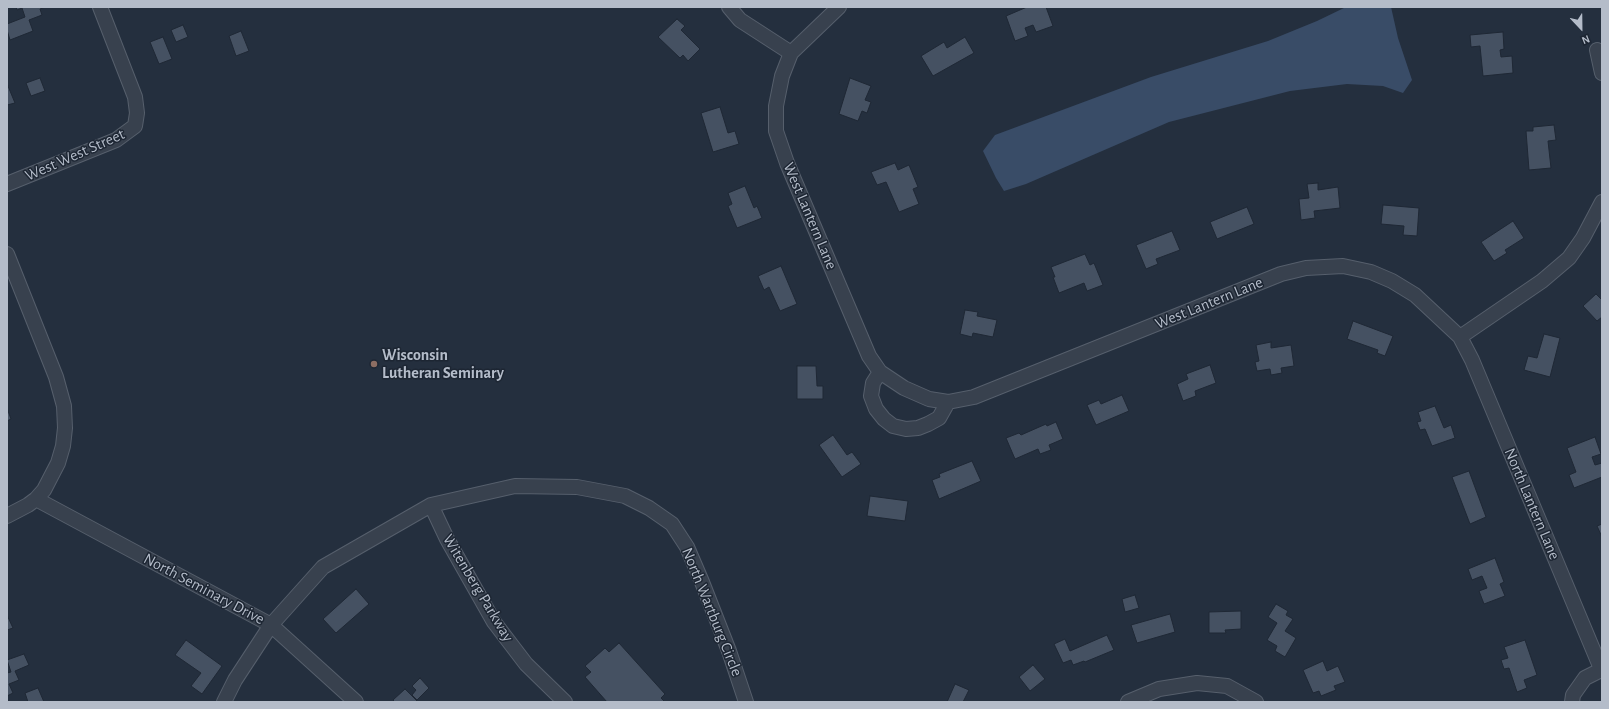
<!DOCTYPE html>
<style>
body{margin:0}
#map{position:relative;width:1609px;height:709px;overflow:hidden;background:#242f3e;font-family:"Alegreya Sans",sans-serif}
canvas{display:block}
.frame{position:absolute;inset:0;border:8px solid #b4bcc9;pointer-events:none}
.north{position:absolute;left:1561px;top:8px;width:40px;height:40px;-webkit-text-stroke:3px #1d2633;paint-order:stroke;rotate:158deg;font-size:11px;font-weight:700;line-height:16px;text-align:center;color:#b4bcc9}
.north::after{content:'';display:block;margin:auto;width:14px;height:18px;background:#b4bcc9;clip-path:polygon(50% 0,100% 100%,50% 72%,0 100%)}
</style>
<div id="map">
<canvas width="1609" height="709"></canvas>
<div class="frame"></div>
<div class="north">N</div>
</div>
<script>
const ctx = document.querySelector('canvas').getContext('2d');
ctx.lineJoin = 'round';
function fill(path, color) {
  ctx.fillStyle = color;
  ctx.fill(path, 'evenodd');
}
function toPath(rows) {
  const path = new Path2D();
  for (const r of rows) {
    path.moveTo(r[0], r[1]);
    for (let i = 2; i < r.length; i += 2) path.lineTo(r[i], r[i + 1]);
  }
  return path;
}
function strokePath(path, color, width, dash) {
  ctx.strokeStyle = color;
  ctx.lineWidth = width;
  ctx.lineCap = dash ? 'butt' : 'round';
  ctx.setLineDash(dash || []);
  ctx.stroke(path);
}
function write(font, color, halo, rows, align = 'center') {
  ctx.font = font + ' "Alegreya Sans",sans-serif';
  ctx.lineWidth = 3;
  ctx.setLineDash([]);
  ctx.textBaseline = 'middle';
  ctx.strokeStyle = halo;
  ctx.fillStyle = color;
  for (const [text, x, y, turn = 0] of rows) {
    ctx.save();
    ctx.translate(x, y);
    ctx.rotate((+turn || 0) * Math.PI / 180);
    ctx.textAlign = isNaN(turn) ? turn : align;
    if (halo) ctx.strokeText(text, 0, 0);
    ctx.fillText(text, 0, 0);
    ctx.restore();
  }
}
fill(toPath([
 [1346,7,1391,7,1398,38,1412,80,1403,93,1383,86,1347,84,1290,91,1169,122,1026,184,1004,191,996,178,983,151,995,135,1151,77,1268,41,1317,21]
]), '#394c67');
const building = toPath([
 [16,7,45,7,40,9,42,15,29,20,33,31,10,40,7,30,7,24,25,17,22,8,17,10,16,7],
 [1027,7,1046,7,1053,26,1036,32,1033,25,1025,28,1028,36,1015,41,1006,16,1027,7],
 [677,19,685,26,681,30,700,49,688,61,683,55,680,58,658,37,677,19],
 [183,25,188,37,176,42,171,30,183,25],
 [241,31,249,51,236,56,229,36,241,31],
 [1503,32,1504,49,1500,50,1501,57,1512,56,1513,73,1483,76,1480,46,1471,47,1470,35,1503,32],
 [163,37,172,59,159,64,150,42,163,37],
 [965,37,974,53,933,76,921,56,944,42,947,48,965,37],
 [40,78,45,91,31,96,26,83,40,78],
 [850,78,871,86,865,100,871,102,867,113,862,111,858,121,839,114,850,78],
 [8,86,15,103,7,105,7,87,8,86],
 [720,107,728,133,735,131,739,144,713,152,701,113,720,107],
 [1554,125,1556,140,1548,141,1551,168,1529,170,1526,131,1533,131,1533,127,1554,125],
 [895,163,898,170,909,165,918,187,913,189,919,204,899,212,886,182,877,185,871,172,895,163],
 [1318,183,1318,190,1338,187,1340,208,1314,211,1315,218,1301,220,1299,199,1309,198,1307,184,1318,183],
 [745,186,754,208,757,206,762,218,737,228,728,206,732,204,728,193,745,186],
 [1383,205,1419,208,1417,236,1403,235,1404,226,1381,224,1383,205],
 [1247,207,1254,224,1217,239,1210,222,1247,207],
 [1513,221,1524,238,1505,250,1507,253,1494,261,1481,242,1513,221],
 [1172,231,1180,250,1156,259,1158,264,1146,269,1136,245,1172,231],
 [1085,254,1090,265,1094,263,1103,285,1087,291,1084,283,1059,293,1053,277,1055,277,1051,267,1085,254],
 [781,266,797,304,780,311,769,287,764,290,758,276,781,266],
 [1596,294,1601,299,1602,298,1602,317,1597,321,1583,306,1596,294],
 [965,310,978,312,977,316,997,320,993,337,973,333,972,337,960,334,965,310],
 [1353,321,1393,336,1385,356,1377,353,1378,350,1347,339,1353,321],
 [1544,334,1560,338,1550,377,1524,370,1528,356,1537,358,1544,334],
 [1271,342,1271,348,1291,345,1294,366,1281,368,1282,373,1271,375,1270,369,1257,371,1255,362,1259,361,1256,345,1271,342],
 [1210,365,1216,383,1195,391,1196,396,1183,401,1177,384,1188,379,1186,374,1210,365],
 [797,366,816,366,817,386,823,386,823,399,797,399,797,366],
 [1122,395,1129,411,1096,425,1087,405,1099,400,1101,404,1122,395],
 [1435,406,1444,428,1451,425,1455,438,1432,446,1425,429,1420,430,1417,422,1421,421,1418,412,1435,406],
 [7,408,11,419,7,421,7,408],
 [1056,422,1063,439,1049,445,1051,450,1040,454,1038,449,1015,459,1006,438,1019,433,1021,435,1046,424,1047,426,1056,422],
 [833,435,847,455,852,452,861,464,842,477,819,445,833,435],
 [1595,437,1601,454,1592,457,1595,465,1602,463,1602,477,1574,488,1569,475,1576,472,1567,448,1595,437],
 [972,461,981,481,939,499,932,480,940,477,939,474,972,461],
 [1469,471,1486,517,1470,524,1452,477,1469,471],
 [870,496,908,501,905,521,867,516,870,496],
 [1602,524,1602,537,1597,526,1602,524],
 [1495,558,1504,582,1500,584,1505,596,1484,604,1479,591,1487,588,1482,576,1472,580,1468,569,1495,558],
 [356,589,369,604,336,633,323,619,356,589],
 [1135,595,1139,608,1125,612,1122,599,1135,595],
 [1276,604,1288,611,1286,615,1293,619,1285,631,1296,638,1285,657,1275,651,1277,646,1267,640,1277,623,1268,617,1276,604],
 [1241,611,1241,629,1225,630,1226,633,1209,633,1209,612,1241,611],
 [1170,614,1175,632,1137,643,1131,625,1170,614],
 [7,615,13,628,7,630,7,615],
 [1107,635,1114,650,1085,662,1084,661,1073,665,1071,660,1063,663,1054,644,1065,639,1070,651,1107,635],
 [186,640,222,666,202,694,191,686,201,673,175,655,186,640],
 [1525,640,1537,675,1524,680,1527,688,1517,692,1509,668,1504,669,1501,660,1508,658,1504,647,1525,640],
 [619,643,665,694,661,698,665,702,607,702,585,677,591,672,585,666,605,648,609,652,619,643],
 [24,654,29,665,15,671,19,680,9,684,13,693,7,696,7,673,11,672,7,660,24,654],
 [1323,661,1327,671,1338,666,1345,682,1334,686,1336,690,1321,696,1319,691,1313,693,1303,670,1323,661],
 [1033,665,1045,679,1030,691,1019,677,1033,665],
 [420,678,429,688,417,700,412,695,416,690,412,686,420,678],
 [955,684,969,690,963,702,947,702,955,684],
 [38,688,44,702,28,702,25,693,38,688],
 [405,689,418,702,395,702,393,700,405,689]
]);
fill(building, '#455162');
strokePath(building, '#1f2835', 1);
const minor = toPath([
 [729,7,740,20,791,53],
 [839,7,791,53,782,76,776,106,776,131,787,163,869,356,880,372,904,388,929,399,948,402,974,397,1281,274,1306,268,1343,266,1371,272,1392,281,1415,295,1460,337,1472,360,1602,671],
 [1597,50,1602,73],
 [7,184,116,140,135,126,137,113,135,97,100,7],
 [7,254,56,377,64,406,65,428,63,446,58,463,44,490,36,499,28,505,7,516],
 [1460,337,1542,281,1569,258,1583,238,1602,202],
 [880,372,873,383,871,396,876,409,884,419,893,426,906,429,918,428,928,424,939,418,948,402],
 [36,499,271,625,356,702],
 [431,505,447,539,494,622,526,664,565,702],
 [224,702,235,680,271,625,323,567,431,505,515,486,577,487,625,496,649,508,672,524,687,547,702,582,729,651,746,702],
 [1128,702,1159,689,1197,683,1227,686,1256,702],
 [1572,702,1573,695,1585,678,1601,670]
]);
strokePath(minor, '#565f6c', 16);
strokePath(minor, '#38414e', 14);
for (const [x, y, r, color] of [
 [374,364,4,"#8d6e63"]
]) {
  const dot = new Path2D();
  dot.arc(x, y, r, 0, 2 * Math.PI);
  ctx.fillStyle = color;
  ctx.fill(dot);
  strokePath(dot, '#1d2633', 1.5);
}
write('16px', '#b4bcc9', '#1d2633', [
 ["West West Street",75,155,-24],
 ["West Lantern Lane",810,216,67],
 ["West Lantern Lane",1209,303,-22],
 ["North Lantern Lane",1532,504,67],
 ["Witenberg Parkway",478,588,59],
 ["North Seminary Drive",204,589,28],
 ["North Wartburg Circle",712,612,68]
]);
write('bold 16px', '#b4bcc9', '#1d2633', [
 ["Wisconsin",382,355],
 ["Lutheran Seminary",382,373]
], 'left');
</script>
